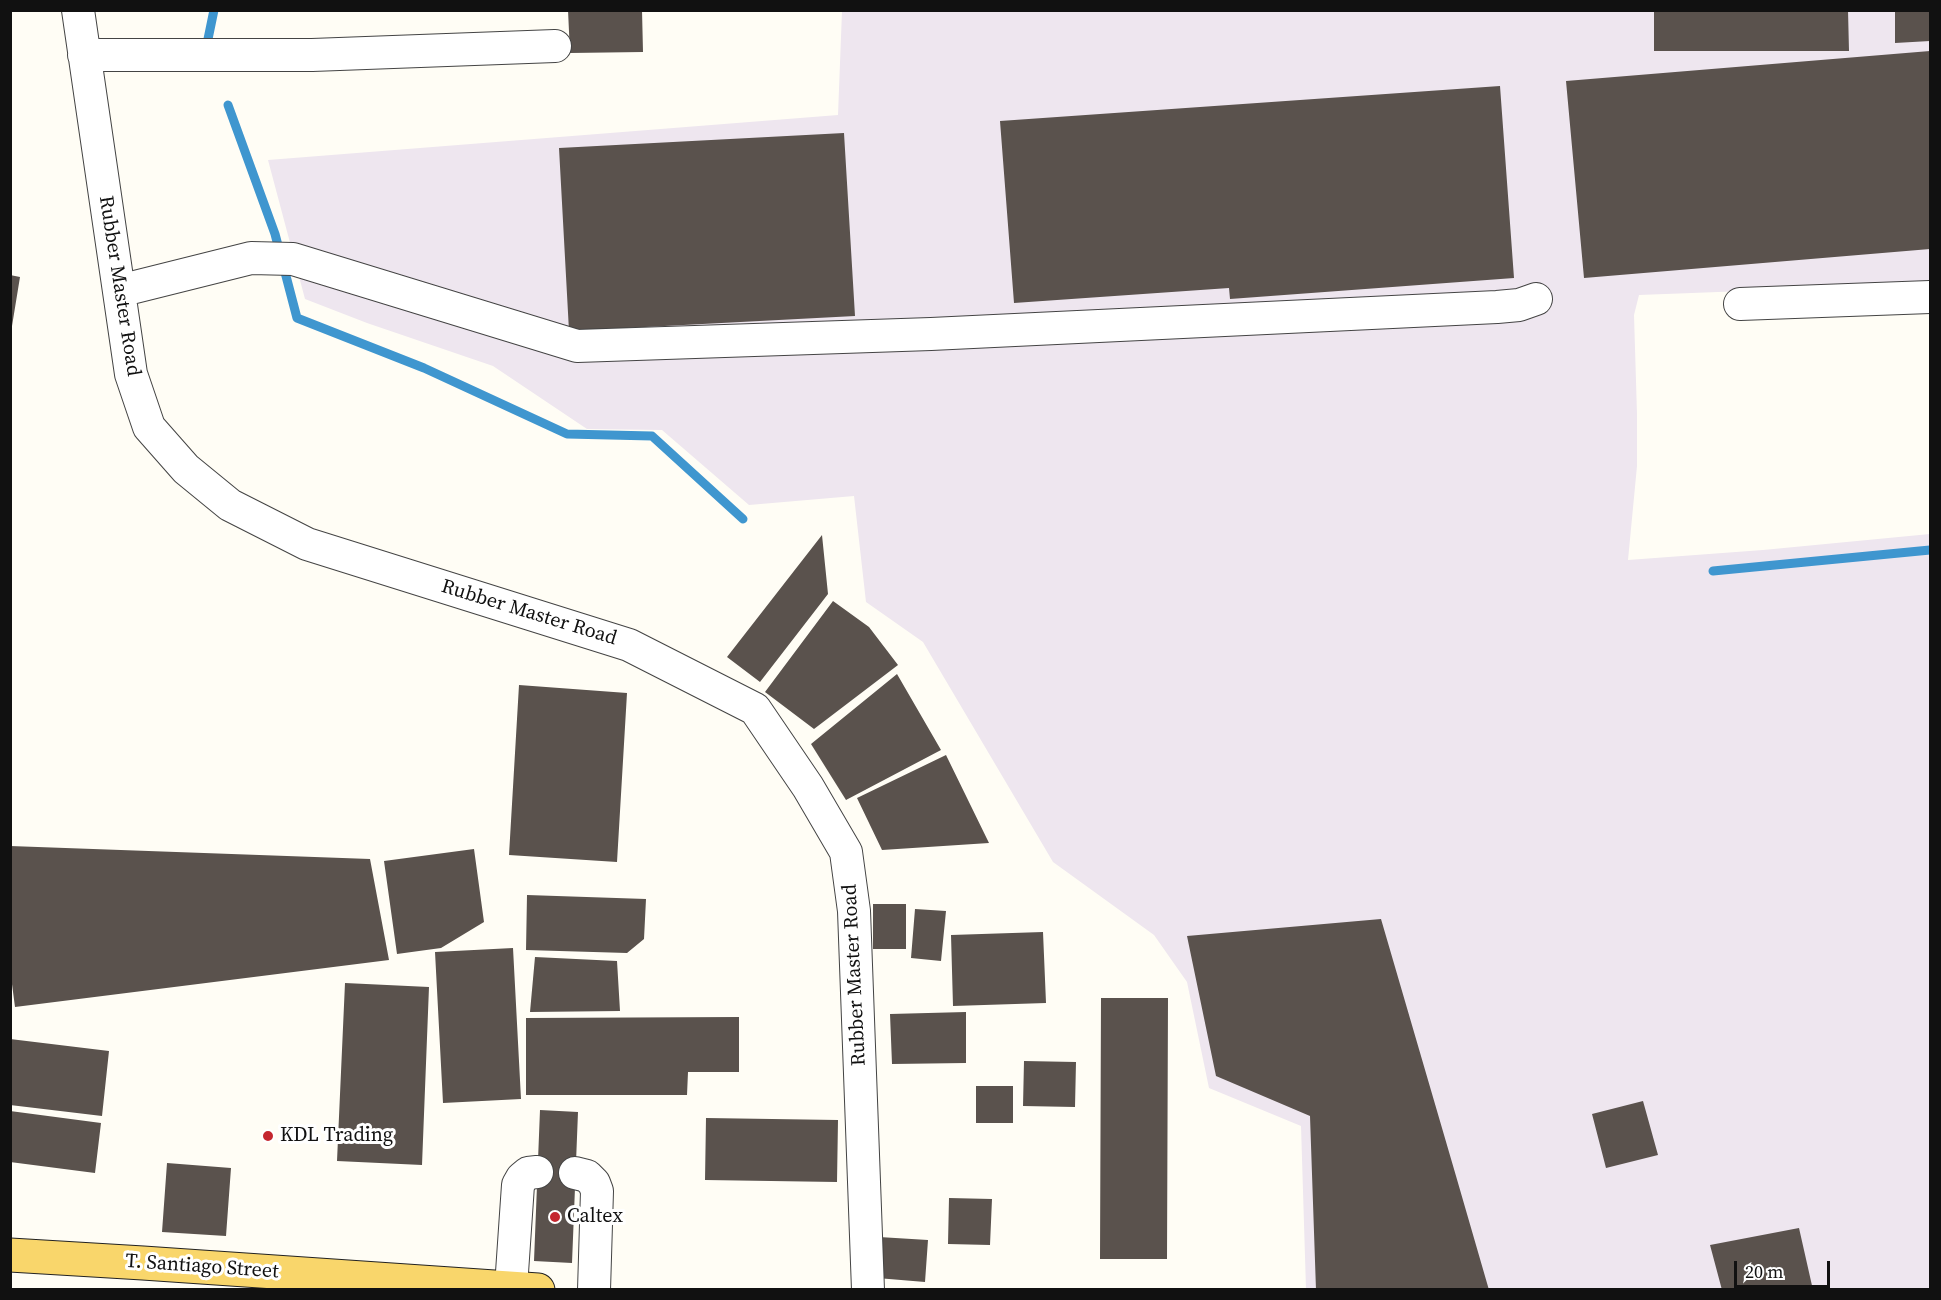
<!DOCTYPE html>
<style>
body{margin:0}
#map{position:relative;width:1941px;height:1300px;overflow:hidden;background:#fffdf5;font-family:"Source Serif 4",serif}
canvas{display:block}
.frame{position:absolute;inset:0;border:12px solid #111;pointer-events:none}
.scale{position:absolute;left:1734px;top:1261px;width:96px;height:27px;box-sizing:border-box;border:3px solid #111;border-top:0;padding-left:8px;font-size:18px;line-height:21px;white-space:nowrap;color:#111;-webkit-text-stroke:4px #fff;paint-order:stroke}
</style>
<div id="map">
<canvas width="1941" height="1300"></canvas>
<div class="frame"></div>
<div class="scale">20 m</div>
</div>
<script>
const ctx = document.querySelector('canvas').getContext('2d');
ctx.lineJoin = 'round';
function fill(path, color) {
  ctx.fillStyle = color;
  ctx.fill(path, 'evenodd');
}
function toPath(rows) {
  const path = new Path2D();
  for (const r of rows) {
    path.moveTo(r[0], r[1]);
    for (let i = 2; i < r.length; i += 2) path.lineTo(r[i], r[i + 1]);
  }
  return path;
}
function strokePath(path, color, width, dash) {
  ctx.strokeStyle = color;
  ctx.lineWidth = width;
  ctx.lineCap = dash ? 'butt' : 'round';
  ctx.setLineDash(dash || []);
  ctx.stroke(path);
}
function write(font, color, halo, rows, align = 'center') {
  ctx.font = font + ' "Source Serif 4",serif';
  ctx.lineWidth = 6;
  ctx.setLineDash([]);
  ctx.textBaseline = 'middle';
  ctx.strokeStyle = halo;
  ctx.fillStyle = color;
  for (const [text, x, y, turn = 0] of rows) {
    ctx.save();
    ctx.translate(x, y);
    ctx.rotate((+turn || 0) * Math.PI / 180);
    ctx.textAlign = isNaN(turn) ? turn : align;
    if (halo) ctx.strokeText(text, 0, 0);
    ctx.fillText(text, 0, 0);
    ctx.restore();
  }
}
fill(toPath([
 [842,11,1930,11,1930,284,1639,295,1634,315,1637,414,1637,466,1628,560,1763,550,1930,534,1930,1289,1306,1289,1301,1126,1209,1088,1187,982,1154,935,1053,862,923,642,866,602,854,496,749,505,662,430,587,429,493,366,367,323,305,299,268,160,838,115]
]), '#eee6ef');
strokePath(toPath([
 [208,39,214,10],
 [228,105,275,234,297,318,424,368,567,434,652,436,743,519],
 [1713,571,1930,550]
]), '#3f96cf', 9);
fill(toPath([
 [568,10,642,10,643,52,570,53],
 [1654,10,1848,10,1849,51,1654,51],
 [1895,10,1930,10,1930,41,1895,43],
 [1930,51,1930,249,1584,278,1566,81],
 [1500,86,1514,278,1230,299,1229,288,1014,303,1000,121],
 [844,133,855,316,569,331,559,148],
 [10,275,20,277,12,326,10,326],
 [822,535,828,594,760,682,727,657],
 [833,601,869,627,898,665,814,729,765,692],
 [897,674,941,750,846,800,811,744],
 [519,685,627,693,617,862,509,855],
 [946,755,989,843,882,850,857,798],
 [10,846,370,859,389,960,15,1007,10,969],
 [474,849,484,922,441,948,397,954,384,861],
 [527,895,646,899,644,939,627,953,526,950],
 [873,904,906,904,906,949,873,949],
 [915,909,946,911,941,961,911,958],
 [1381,919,1456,1176,1489,1290,1316,1290,1310,1116,1216,1076,1187,936],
 [1043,932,1046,1003,953,1006,951,935],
 [513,948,521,1099,443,1103,435,952],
 [535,957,617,961,620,1011,530,1012],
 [345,983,429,987,422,1165,337,1161],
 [1101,998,1168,998,1167,1259,1100,1259],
 [966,1012,966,1063,892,1064,890,1014],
 [739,1017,739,1072,688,1072,687,1095,526,1095,526,1018],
 [10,1039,109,1051,102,1116,10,1105],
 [1024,1061,1076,1062,1075,1107,1023,1106],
 [976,1086,1013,1086,1013,1123,976,1123],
 [1643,1101,1658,1155,1606,1168,1592,1114],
 [540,1110,578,1112,572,1263,534,1261],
 [10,1111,101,1123,95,1173,10,1162],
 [706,1118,838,1120,837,1182,705,1180],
 [167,1163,231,1168,226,1236,162,1232],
 [949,1198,992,1199,990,1245,948,1244],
 [1799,1228,1813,1290,1722,1290,1710,1245],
 [879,1237,928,1240,925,1282,877,1278]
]), '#5a524d');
const minor = toPath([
 [78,10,131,374,149,427,186,469,230,505,307,544,629,645,755,709,808,787,846,852,854,911,868,1290],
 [84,55,312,55,555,46],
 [119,291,251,258,293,259,577,346,931,334,1497,307,1519,305,1536,299],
 [1740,304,1930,297],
 [575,1173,587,1176,594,1183,597,1191,594,1290],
 [511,1287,518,1185,522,1178,528,1173,537,1172]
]);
const major = toPath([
 [10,1255,143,1263,538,1290]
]);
strokePath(minor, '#444', 34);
strokePath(major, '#222', 35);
strokePath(minor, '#fff', 32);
strokePath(major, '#f9d66b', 33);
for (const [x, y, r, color] of [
 [268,1136,6,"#c4262e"],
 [555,1217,6,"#c4262e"]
]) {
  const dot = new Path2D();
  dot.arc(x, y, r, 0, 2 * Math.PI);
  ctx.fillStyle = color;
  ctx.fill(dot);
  strokePath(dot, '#fff', 2);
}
write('20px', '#111', '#fff', [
 ["Rubber Master Road",119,286,81],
 ["Rubber Master Road",529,613,17],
 ["Rubber Master Road",855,975,-93],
 ["T. Santiago Street",202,1267,4]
]);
write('20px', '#111', '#fff', [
 ["KDL Trading",280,1136],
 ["Caltex",567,1217]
], 'left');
</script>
